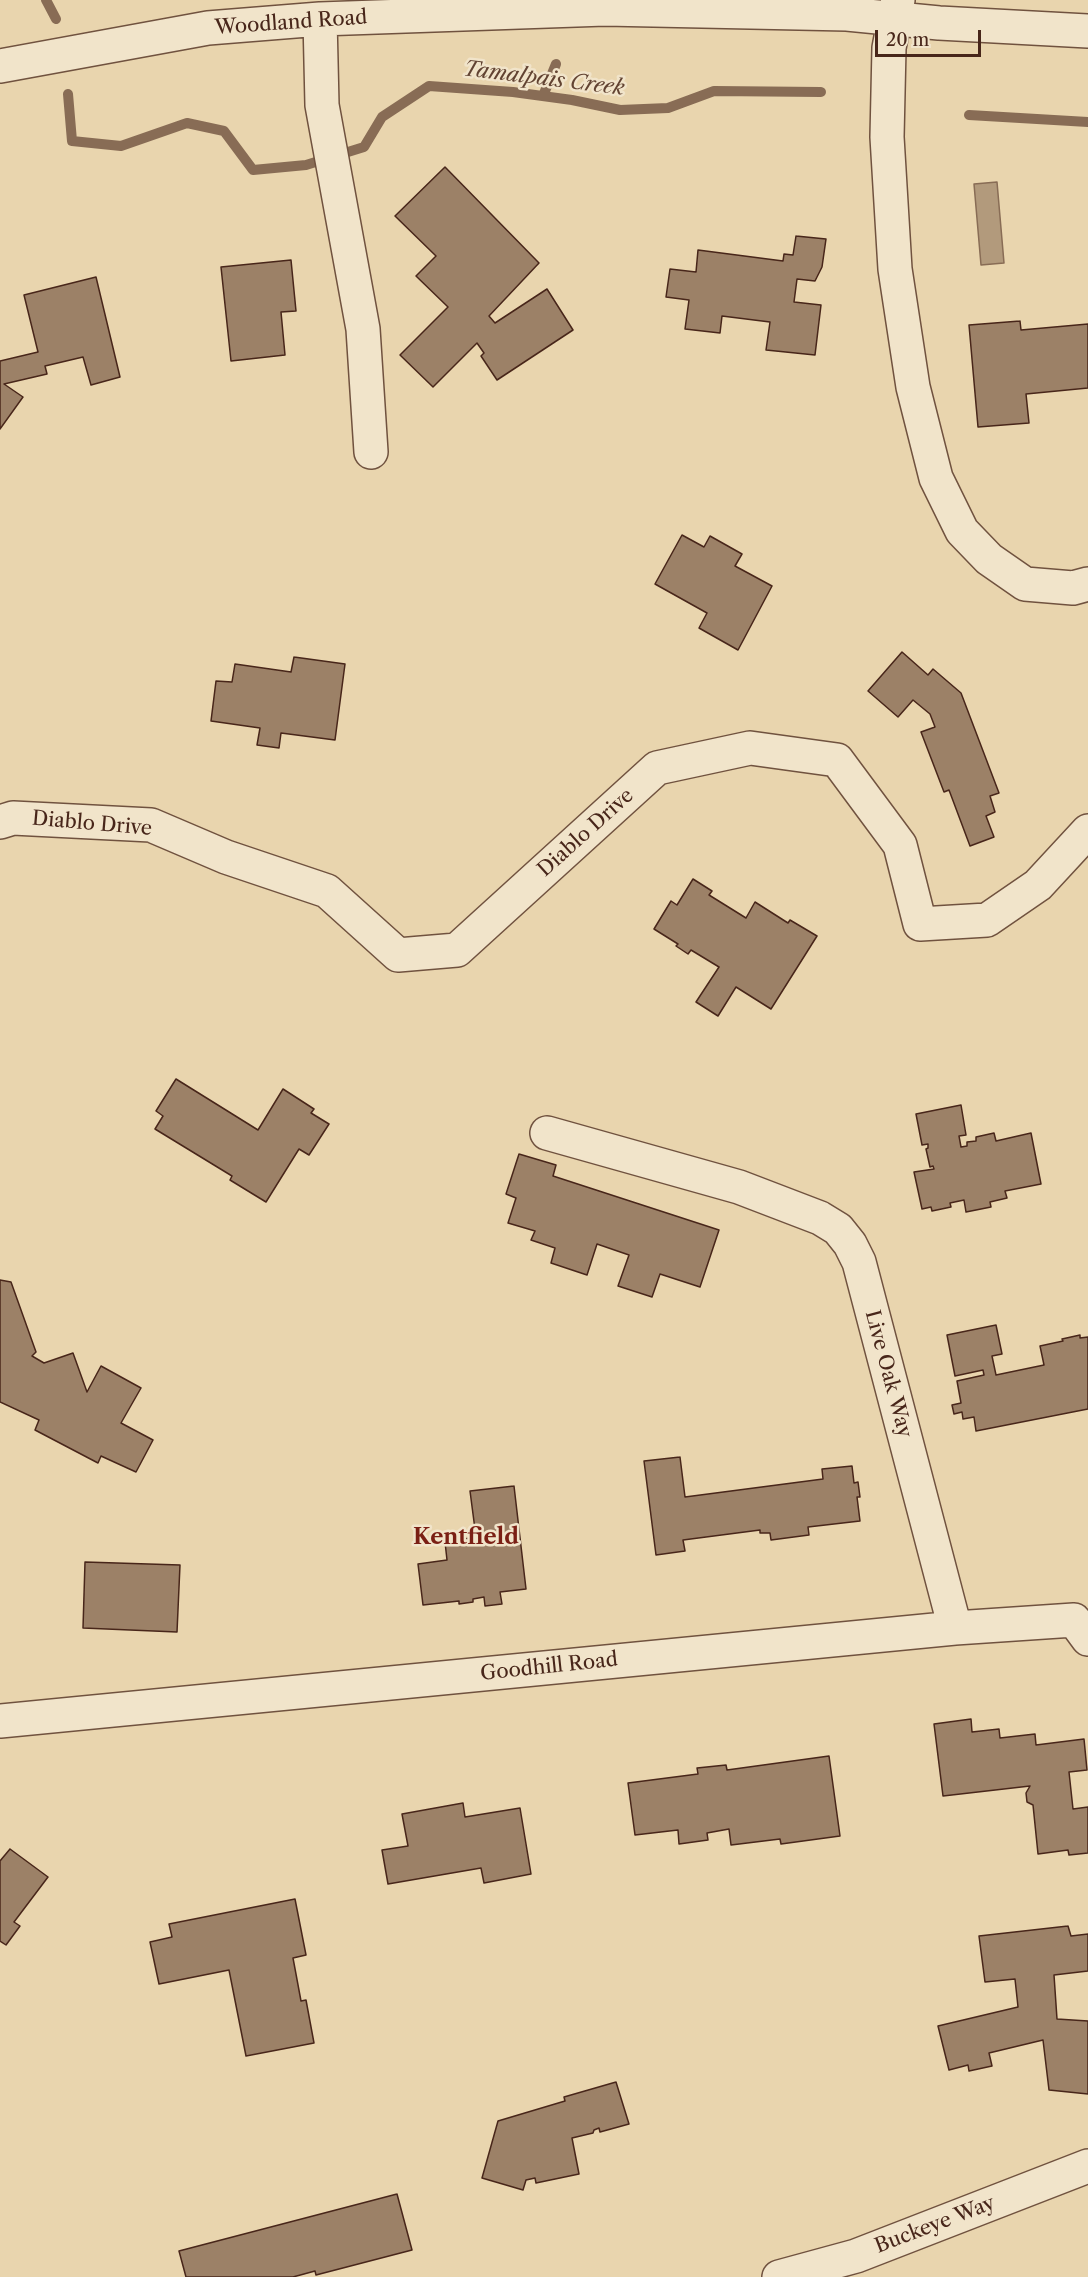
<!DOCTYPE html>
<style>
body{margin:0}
#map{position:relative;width:1088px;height:2277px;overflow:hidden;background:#e9d5ae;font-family:"Libre Caslon Text",serif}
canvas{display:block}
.scale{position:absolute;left:875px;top:30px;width:106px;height:27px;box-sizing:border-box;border:3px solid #48261a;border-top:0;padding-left:8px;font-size:18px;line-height:21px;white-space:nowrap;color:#48261a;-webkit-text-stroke:4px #f1e4ca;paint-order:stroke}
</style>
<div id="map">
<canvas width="1088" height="2277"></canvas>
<div class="scale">20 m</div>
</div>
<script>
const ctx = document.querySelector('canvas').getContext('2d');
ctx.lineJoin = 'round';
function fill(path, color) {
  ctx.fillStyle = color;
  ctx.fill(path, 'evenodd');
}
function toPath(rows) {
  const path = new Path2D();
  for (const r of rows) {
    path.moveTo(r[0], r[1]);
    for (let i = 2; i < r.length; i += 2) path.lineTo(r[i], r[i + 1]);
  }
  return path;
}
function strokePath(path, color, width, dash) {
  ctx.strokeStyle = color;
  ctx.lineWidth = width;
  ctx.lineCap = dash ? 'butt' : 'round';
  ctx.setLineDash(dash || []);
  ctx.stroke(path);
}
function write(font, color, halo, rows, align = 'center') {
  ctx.font = font + ' "Libre Caslon Text",serif';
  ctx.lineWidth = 5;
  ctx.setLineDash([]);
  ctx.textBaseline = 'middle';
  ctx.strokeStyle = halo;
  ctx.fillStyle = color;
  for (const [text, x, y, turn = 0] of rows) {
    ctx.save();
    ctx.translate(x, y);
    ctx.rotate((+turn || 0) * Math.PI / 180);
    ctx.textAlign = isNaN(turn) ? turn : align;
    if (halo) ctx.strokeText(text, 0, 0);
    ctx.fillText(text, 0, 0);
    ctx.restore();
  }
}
const water = toPath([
 [997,182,1004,263,981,265,974,184,997,182]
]);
fill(water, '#b29a7c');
strokePath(water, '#886c55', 1.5);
strokePath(toPath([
 [46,0,56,19],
 [68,94,72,141,121,146,187,123,224,131,253,170,306,165,364,147,382,117,429,86,513,92,572,100,620,110,668,108,714,91,821,92],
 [543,96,556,64],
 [969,115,1088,122]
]), '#886c55', 10);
const building = toPath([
 [445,167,539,263,489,316,495,323,547,289,573,330,497,380,481,356,484,353,477,343,433,387,400,355,448,307,416,276,436,256,395,216,445,167],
 [796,236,826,239,822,267,815,281,797,279,794,302,821,305,815,355,766,350,770,322,722,316,720,333,685,329,689,300,666,297,670,269,696,272,698,250,783,261,784,254,793,255,796,236],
 [291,260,296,311,281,312,285,355,231,361,221,267,291,260],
 [96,277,120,377,91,385,83,357,45,366,47,374,4,384,23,397,0,429,0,361,38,352,24,295,96,277],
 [1020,321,1021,330,1088,324,1088,388,1026,394,1029,423,978,427,969,325,1020,321],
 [682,535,704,547,710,536,742,554,735,566,772,586,738,650,699,628,707,613,655,584,682,535],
 [902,652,928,675,933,669,961,693,999,793,990,796,995,812,986,816,994,837,970,846,949,790,944,792,921,732,935,727,930,714,913,700,898,717,868,691,902,652],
 [294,657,345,664,335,740,281,733,279,748,257,745,260,728,211,721,216,681,232,682,235,664,291,672,294,657],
 [693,879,712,891,709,895,746,918,755,902,788,923,790,920,817,936,771,1009,736,987,718,1016,696,1002,719,967,691,950,688,954,676,946,678,944,654,929,671,901,677,905,693,879],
 [176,1079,258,1130,283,1089,314,1109,311,1113,329,1124,309,1155,299,1149,266,1202,230,1180,232,1176,155,1129,163,1116,156,1111,176,1079],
 [961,1105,966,1135,959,1136,961,1147,967,1146,967,1142,976,1141,976,1137,994,1133,996,1141,1031,1133,1041,1184,1005,1191,1007,1198,990,1202,991,1207,966,1212,964,1200,950,1203,951,1207,932,1211,931,1207,922,1209,914,1172,934,1169,933,1166,930,1167,926,1149,928,1148,928,1144,922,1145,916,1114,961,1105],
 [519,1154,556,1165,553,1176,719,1230,700,1287,660,1274,652,1297,618,1286,629,1255,597,1244,587,1275,551,1263,555,1248,531,1240,535,1231,508,1223,516,1198,506,1194,519,1154],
 [0,1280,11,1282,36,1352,32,1356,44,1363,73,1353,87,1392,101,1366,141,1388,121,1423,153,1440,136,1472,101,1456,98,1463,35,1430,39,1420,0,1402,0,1280],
 [996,1325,1002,1354,992,1356,996,1375,1044,1365,1040,1346,1063,1341,1062,1339,1080,1335,1080,1338,1088,1337,1088,1409,976,1431,974,1417,963,1419,962,1412,954,1414,952,1405,961,1403,957,1381,984,1375,983,1370,955,1376,947,1335,996,1325],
 [680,1457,685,1497,823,1479,822,1469,852,1466,854,1483,858,1482,860,1497,857,1497,860,1521,808,1527,809,1535,771,1540,770,1533,760,1533,760,1530,683,1540,685,1551,656,1555,644,1461,680,1457],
 [514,1486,526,1589,500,1592,502,1604,485,1606,484,1597,473,1599,473,1602,459,1604,459,1601,423,1605,418,1564,447,1560,445,1542,476,1537,470,1491,514,1486],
 [85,1562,180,1565,177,1632,83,1628,85,1562],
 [971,1719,972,1732,999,1729,1000,1738,1035,1734,1036,1745,1084,1739,1087,1770,1069,1772,1073,1809,1088,1807,1088,1853,1069,1855,1068,1850,1038,1854,1033,1805,1027,1802,1026,1793,1030,1786,943,1796,934,1724,971,1719],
 [829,1756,840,1836,781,1844,780,1839,731,1845,729,1829,707,1833,708,1840,679,1844,678,1830,635,1835,628,1783,698,1774,697,1768,726,1765,727,1770,829,1756],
 [463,1803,465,1817,520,1808,531,1874,484,1883,481,1868,388,1884,382,1850,408,1846,402,1814,463,1803],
 [10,1849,48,1877,14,1922,20,1926,6,1945,0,1941,0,1861,10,1849],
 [295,1899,306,1955,293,1958,301,2001,306,2000,314,2043,246,2056,229,1970,159,1984,150,1942,172,1937,169,1924,295,1899],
 [1068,1926,1071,1936,1088,1934,1088,1971,1054,1975,1057,2019,1088,2021,1088,2094,1049,2090,1043,2040,989,2053,992,2066,969,2071,968,2065,949,2070,938,2026,1018,2007,1015,1979,985,1982,979,1936,1068,1926],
 [616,2082,629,2124,600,2132,599,2128,594,2130,593,2133,572,2138,579,2174,536,2183,535,2178,526,2180,523,2190,482,2178,498,2121,565,2101,564,2097,616,2082],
 [397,2194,412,2250,316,2275,315,2271,293,2277,186,2277,179,2251,397,2194]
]);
fill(building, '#9c8167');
strokePath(building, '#48261a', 1.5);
const minor = toPath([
 [898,0,889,48,887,137,895,269,913,387,936,478,962,531,989,559,1025,584,1073,588,1088,584],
 [320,19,322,105,363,329,371,452],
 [0,66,208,28,320,19,605,9,847,14,939,23,1088,31],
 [0,822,13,818,151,825,226,857,327,891,398,955,457,950,657,768,750,748,837,760,900,845,920,924,987,920,1038,885,1088,831],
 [547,1133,739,1187,820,1218,838,1229,850,1244,859,1262,955,1628],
 [0,1721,955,1628,1074,1620,1088,1639],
 [779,2277,856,2256,1088,2166]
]);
strokePath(minor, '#70523f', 36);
strokePath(minor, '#f1e4ca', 33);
write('20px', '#48261a', '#f1e4ca', [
 ["Woodland Road",291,23,-4],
 ["Diablo Drive",92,824,5],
 ["Diablo Drive",586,833,-42],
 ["Live Oak Way",888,1374,75],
 ["Goodhill Road",549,1667,-6],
 ["Buckeye Way",935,2225,-21]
]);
write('italic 21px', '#624332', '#f1e4ca', [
 ["Tamalpais Creek",544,79,7]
]);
write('bold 22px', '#7a1f14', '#f1e4ca', [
 ["Kentfield",466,1538]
]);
</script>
